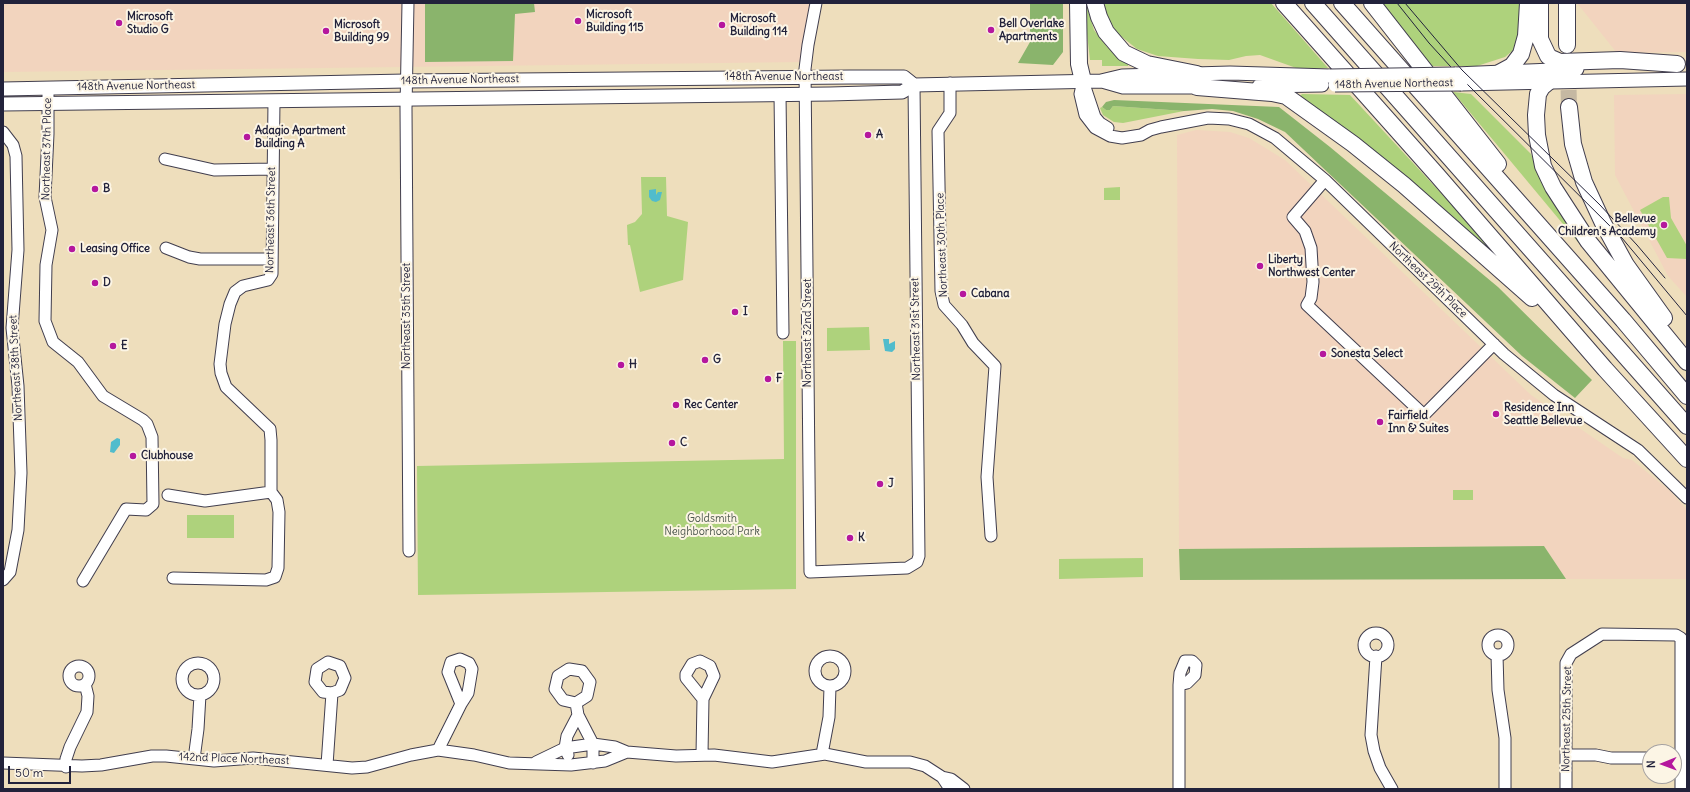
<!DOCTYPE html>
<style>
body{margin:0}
#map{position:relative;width:1690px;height:792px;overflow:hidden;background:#eedebc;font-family:Delius,sans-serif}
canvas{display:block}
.frame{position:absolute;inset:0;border:4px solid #22223b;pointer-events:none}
.north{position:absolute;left:1642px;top:744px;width:40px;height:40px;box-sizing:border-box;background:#fcf5e5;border:1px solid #a5a1a1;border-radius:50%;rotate:269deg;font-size:11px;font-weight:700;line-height:16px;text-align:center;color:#22223b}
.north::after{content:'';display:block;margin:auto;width:14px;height:18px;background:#b5179e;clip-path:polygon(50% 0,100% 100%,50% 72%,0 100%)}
.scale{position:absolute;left:8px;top:766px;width:63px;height:18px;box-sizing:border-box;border:2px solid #22223b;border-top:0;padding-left:5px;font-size:12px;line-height:14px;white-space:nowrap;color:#22223b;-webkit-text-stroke:3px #fcf5e5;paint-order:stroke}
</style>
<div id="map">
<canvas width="1690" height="792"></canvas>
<div class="frame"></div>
<div class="north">N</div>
<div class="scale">50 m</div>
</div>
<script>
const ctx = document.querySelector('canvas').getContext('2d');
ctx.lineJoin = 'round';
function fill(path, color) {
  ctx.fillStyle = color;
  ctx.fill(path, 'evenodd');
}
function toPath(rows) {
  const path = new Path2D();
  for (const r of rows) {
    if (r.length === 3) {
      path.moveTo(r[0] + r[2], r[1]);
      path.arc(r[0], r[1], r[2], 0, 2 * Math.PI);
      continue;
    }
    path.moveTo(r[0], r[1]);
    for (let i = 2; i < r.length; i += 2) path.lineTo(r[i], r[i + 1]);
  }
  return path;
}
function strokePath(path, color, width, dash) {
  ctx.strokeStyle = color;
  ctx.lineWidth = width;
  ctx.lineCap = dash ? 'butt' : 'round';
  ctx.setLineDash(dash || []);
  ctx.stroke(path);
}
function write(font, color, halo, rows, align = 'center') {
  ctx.font = font + ' Delius,sans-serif';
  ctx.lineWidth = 4;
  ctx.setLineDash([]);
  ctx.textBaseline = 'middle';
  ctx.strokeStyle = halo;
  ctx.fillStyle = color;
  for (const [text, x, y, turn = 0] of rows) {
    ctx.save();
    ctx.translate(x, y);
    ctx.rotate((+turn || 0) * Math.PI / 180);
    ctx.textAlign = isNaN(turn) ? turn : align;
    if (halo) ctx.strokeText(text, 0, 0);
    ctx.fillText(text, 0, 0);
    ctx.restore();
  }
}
fill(toPath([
 [3,3,815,3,801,62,3,72],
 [1577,3,1687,3,1687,52,1617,53],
 [1687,94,1687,297,1668,276,1615,175,1614,95],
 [1196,130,1230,132,1249,138,1285,160,1531,395,1623,458,1632,460,1670,491,1687,510,1687,579,1566,579,1544,546,1179,549,1177,135]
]), '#f2d4be');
fill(toPath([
 [1104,3,1271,3,1328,68,1299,69,1260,55,1246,56,1229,60,1198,59,1158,56,1137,49,1117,33,1107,16],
 [1380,3,1521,3,1521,25,1517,47,1505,57,1477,66,1432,66,1389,17],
 [1086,4,1094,30,1107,47,1128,64,1128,66,1102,66,1102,60,1090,60,1085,16],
 [1453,92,1471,94,1531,154,1545,189,1559,211,1687,367,1687,373],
 [1302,94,1350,95,1528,287,1399,171,1300,96],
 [1113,106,1184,111,1123,123,1114,122,1103,115,1100,108,1102,107,1106,110,1110,110],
 [641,177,666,177,667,216,688,222,683,280,640,292,630,245,628,245,627,225,635,222,642,214],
 [1120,187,1120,200,1104,200,1104,188],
 [1663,197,1669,197,1671,218,1687,246,1687,259,1667,258,1640,210],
 [869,327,870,350,827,351,827,328],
 [783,341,796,341,796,589,418,595,417,466,784,459],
 [1453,490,1473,490,1473,500,1453,500],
 [187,515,234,515,234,538,187,538],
 [1143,558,1143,577,1059,579,1059,559]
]), '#aed27c');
fill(toPath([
 [425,3,534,3,535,12,515,14,513,61,425,62],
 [1030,3,1063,3,1063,52,1053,65,1018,63,1030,42],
 [1114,100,1279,107,1330,147,1498,287,1592,380,1575,398,1522,356,1285,132,1258,119,1233,111,1212,109,1184,111,1113,106,1110,110,1106,110,1102,107,1106,102],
 [1544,546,1566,579,1180,580,1179,549]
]), '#8ab46c');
fill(toPath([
 [656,189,656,195,658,192,662,192,660,200,656,202,652,201,649,197,649,190],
 [883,339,889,339,889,344,895,341,895,349,892,352,885,351],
 [117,438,120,439,120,445,114,453,110,452,111,442]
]), '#51bccc');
strokePath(toPath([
 [1568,66,1569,107]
]), '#c5b8a2', 16, [16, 8]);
const minor = toPath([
 [408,3,406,108,409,551],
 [816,3,808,45,805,69,810,572,907,568,917,562,919,556,914,85],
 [1083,81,1080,94,1085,115,1095,128,1110,136,1122,138,1141,135,1150,130,1161,127,1208,118,1229,119,1249,124,1275,138,1325,180,1504,354,1554,395,1638,450,1687,498],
 [1083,81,1095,117,1100,123,1108,128],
 [950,83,950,113,938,131,941,291,944,305,962,325,973,343,995,366,987,477,991,536],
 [48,88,48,134,45,197,52,230,46,265,45,321,53,342,78,362,103,396,143,420,147,424,152,437,153,504,146,510,126,509,83,581],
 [780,94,783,333],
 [3,132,13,145,16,156,18,250,12,328,18,386,21,473,18,530,10,572,3,580],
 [165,159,214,170,273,169],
 [1325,180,1293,217,1305,231,1311,248,1313,282,1311,298,1307,305,1424,415,1494,344],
 [166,248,189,257,200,259,272,259],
 [168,495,205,501,271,492],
 [173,578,266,580,275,577,278,568,279,512,277,500,271,492,271,440,270,429,226,387,221,373,220,364,225,324,230,304,235,292,243,286,268,280,272,274,274,101],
 [1376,645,12],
 [1498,645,10],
 [1497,655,1498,690,1505,738,1505,789],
 [830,671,15],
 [1376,656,1371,735,1374,751,1380,768,1392,789],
 [198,679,16],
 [79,676,10],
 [576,703,563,700,555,689,558,676,569,669,582,671,590,682,587,696,576,703,578,715,593,744,593,763],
 [438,750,461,704,448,672,451,662,460,659,469,663,472,669,468,693,461,704],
 [702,754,703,699,686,678,686,674,692,664,700,661,710,666,714,676,703,699],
 [822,754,829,717,830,687],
 [568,755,565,748,567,736,578,715],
 [1566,755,1596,755,1611,758,1650,758],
 [194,759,198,729,200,695],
 [536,762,565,748,593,744,615,747,627,752,676,756,714,755,772,762,825,754,866,762,910,762,925,766,942,777,951,779,964,789],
 [3,763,82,766,101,765,152,756,166,756,214,761,253,758,352,768,367,767,411,755,438,750,474,755,509,763,571,765,605,761,627,752],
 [327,765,332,693,340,690,345,678,340,666,328,662,317,669,315,682,323,692,332,693],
 [66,767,66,759,70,747,87,712,88,696,85,684],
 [942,777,950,789],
 [1179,789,1179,685,1180,673,1185,661,1192,661,1196,665,1195,675,1187,683,1179,685],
 [1566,789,1566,663,1571,654,1602,634,1676,635,1681,638,1681,789]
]);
const major = toPath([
 [1455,74,1577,69],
 [1102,81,1123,87,1206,87],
 [1461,84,1687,79],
 [1259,86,1322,85],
 [3,89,406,81,850,77,904,77,914,85],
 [3,104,830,94,902,92,914,85,1101,81,1122,76,1230,73,1330,76]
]);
const highway = toPath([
 [1078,3,1079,64,1083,81],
 [1095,3,1099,17,1106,32,1124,53,1147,64,1197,74],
 [1284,3,1437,175,1605,369,1687,459],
 [1313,3,1687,426],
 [1342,3,1623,320,1687,396],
 [1372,3,1498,164],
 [1540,3,1540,39,1548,56,1551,58,1560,62,1620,60,1677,64],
 [1567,3,1567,45],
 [1499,73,1512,66,1521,54,1526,36,1528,3],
 [1548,82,1542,87,1538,94,1536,115,1537,135,1543,166,1553,187,1588,241,1687,362],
 [1197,87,1272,93,1286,96,1353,144,1404,185,1532,298],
 [1569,107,1573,144,1584,182,1603,223,1626,265,1664,318]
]);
strokePath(minor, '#413e4e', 13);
strokePath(major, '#413e4e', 15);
strokePath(highway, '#413e4e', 18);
strokePath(minor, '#fff', 11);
strokePath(major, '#fff', 13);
strokePath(highway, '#fff', 16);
strokePath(toPath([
 [1397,3,1429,43,1461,78,1622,238,1687,316],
 [1405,3,1462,70,1600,205,1637,245,1665,278]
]), '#22223b', 1);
const majorBridge = toPath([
 [1330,76,1455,74],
 [1335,85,1461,84]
]);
strokePath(majorBridge, '#413e4e', 15, []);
strokePath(majorBridge, '#fff', 13);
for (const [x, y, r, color] of [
 [578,21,4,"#b5179e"],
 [119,23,4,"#b5179e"],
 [722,25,4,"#b5179e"],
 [991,30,4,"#b5179e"],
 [326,31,4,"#b5179e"],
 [868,135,4,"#b5179e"],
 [247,137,4,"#b5179e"],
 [95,189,4,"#b5179e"],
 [1664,225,4,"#b5179e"],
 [72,249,4,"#b5179e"],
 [1260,266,4,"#b5179e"],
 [95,283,4,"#b5179e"],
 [963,294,4,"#b5179e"],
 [735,312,4,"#b5179e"],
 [113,346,4,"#b5179e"],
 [1323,354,4,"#b5179e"],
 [705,360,4,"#b5179e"],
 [621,365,4,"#b5179e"],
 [768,379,4,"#b5179e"],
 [676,405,4,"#b5179e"],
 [1496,414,4,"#b5179e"],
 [1380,422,4,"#b5179e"],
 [672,443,4,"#b5179e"],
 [133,456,4,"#b5179e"],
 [880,484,4,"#b5179e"],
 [850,538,4,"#b5179e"]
]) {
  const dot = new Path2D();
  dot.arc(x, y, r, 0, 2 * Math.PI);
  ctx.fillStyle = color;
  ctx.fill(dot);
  strokePath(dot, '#fcf5e5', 1.5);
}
write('bold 11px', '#22223b', '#fcf5e5', [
 ["Microsoft",586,15],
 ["Building 115",586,28],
 ["Microsoft",127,17],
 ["Studio G",127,30],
 ["Microsoft",730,19],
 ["Building 114",730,32],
 ["Bell Overlake",999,24],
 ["Apartments",999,37],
 ["Microsoft",334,25],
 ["Building 99",334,38],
 ["Adagio Apartment",255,131],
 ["Building A",255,144],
 ["A",876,135],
 ["B",103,189],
 ["Bellevue",1656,219,"right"],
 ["Children's Academy",1656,232,"right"],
 ["Leasing Office",80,249],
 ["Liberty",1268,260],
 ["Northwest Center",1268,273],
 ["D",103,283],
 ["Cabana",971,294],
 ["I",743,312],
 ["E",121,346],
 ["Sonesta Select",1331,354],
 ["G",713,360],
 ["H",629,365],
 ["F",776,379],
 ["Rec Center",684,405],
 ["Residence Inn",1504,408],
 ["Seattle Bellevue",1504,421],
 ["Fairfield",1388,416],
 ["Inn & Suites",1388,429],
 ["C",680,443],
 ["Clubhouse",141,456],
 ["J",888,484],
 ["K",858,538]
], 'left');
write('11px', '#22223b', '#fcf5e5', [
 ["148th Avenue Northeast",784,77],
 ["148th Avenue Northeast",460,80,-1],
 ["148th Avenue Northeast",1394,84,-1],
 ["148th Avenue Northeast",136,86,-1],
 ["Northeast 37th Place",47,149,-89],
 ["Northeast 36th Street",271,220,-89],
 ["Northeast 30th Place",942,245,-92],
 ["Northeast 29th Place",1428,280,44],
 ["Northeast 35th Street",407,316,-90],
 ["Northeast 31st Street",916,329,-91],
 ["Northeast 32nd Street",808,333,-90],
 ["Northeast 38th Street",16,368,-93],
 ["Northeast 25th Street",1567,719,-89],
 ["142nd Place Northeast",234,759,2]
]);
write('11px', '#4c574e', '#fcf5e5', [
 ["Goldsmith",712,519],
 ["Neighborhood Park",712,532]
]);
</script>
